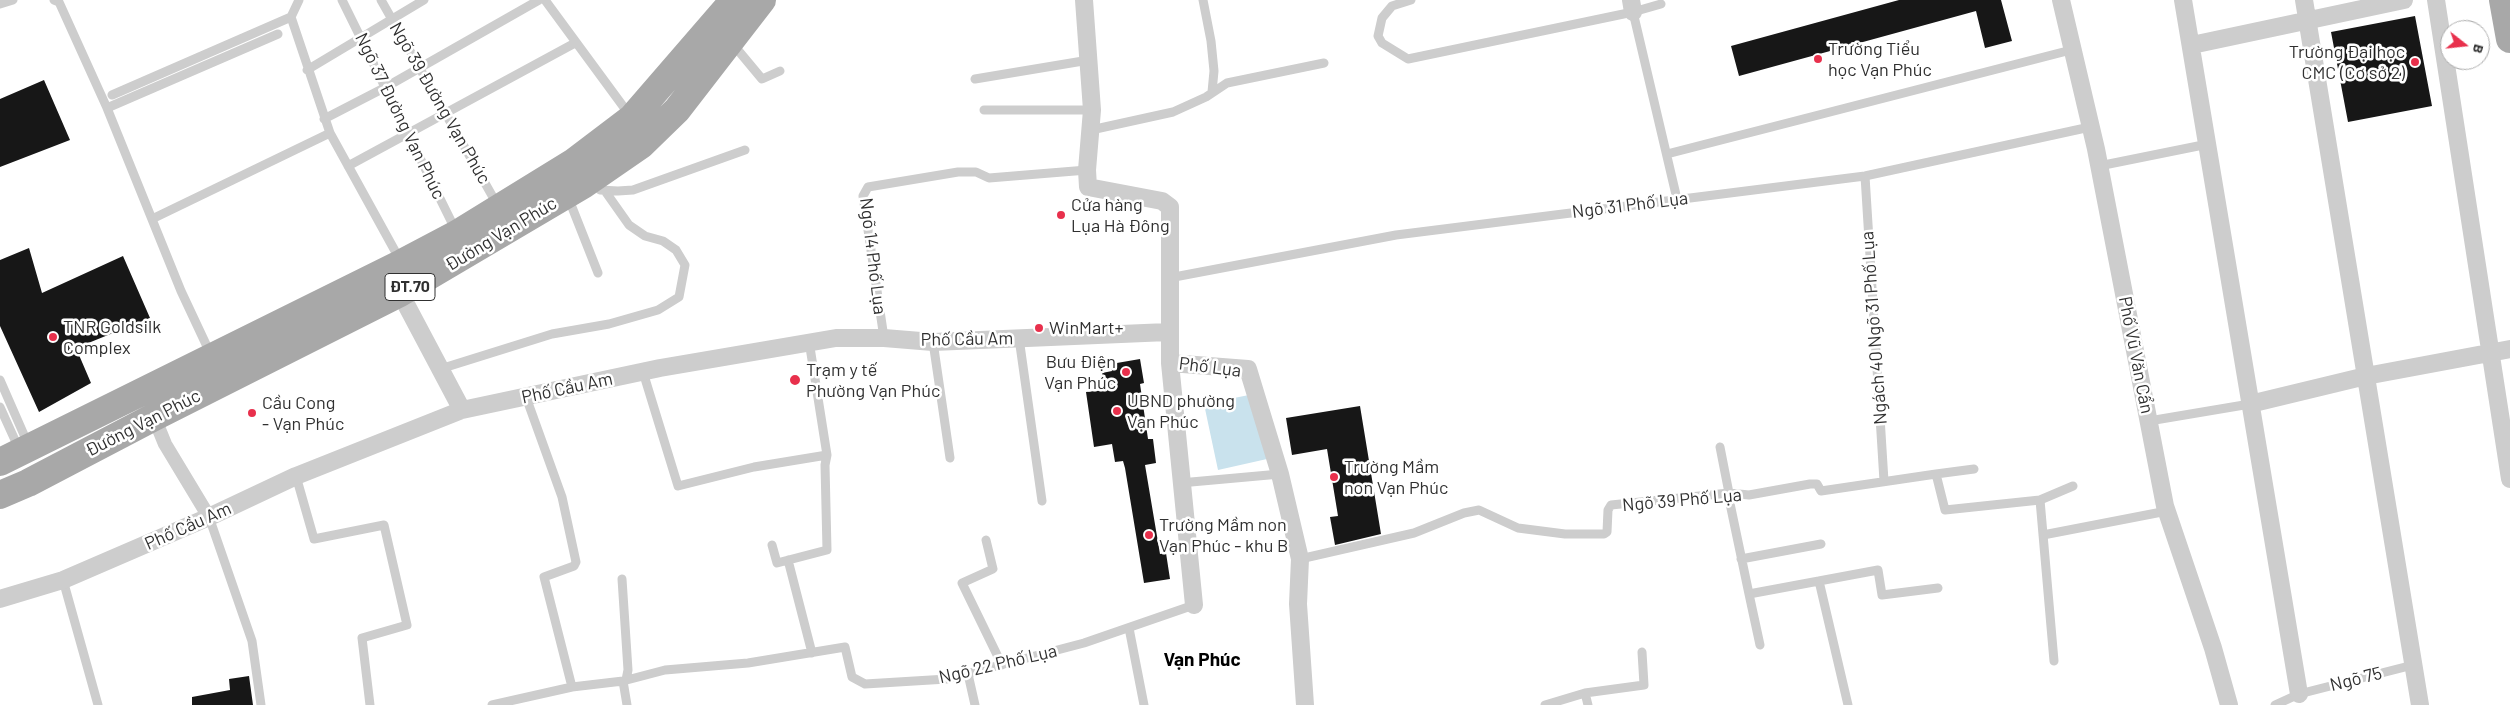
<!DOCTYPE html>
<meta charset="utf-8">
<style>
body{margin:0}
#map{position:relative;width:2510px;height:705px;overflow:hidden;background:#fff;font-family:Barlow,sans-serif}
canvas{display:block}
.north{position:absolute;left:2440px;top:20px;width:50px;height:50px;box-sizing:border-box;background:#fff;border:1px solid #acacac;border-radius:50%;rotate:106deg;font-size:14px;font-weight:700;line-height:20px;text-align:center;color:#303030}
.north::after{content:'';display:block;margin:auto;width:18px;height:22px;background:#e8304c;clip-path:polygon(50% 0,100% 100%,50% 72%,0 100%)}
</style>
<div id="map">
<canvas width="2510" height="705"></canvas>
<div class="north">B</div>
</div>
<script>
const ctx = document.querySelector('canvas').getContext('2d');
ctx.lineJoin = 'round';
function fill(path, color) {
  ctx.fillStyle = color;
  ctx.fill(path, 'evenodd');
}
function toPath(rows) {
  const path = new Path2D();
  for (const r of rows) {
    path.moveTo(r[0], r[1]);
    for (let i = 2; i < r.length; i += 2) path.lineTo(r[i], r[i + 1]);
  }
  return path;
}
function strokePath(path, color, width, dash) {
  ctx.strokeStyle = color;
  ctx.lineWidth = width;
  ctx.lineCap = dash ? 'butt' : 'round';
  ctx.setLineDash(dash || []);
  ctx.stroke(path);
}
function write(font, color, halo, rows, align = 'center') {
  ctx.font = font + ' Barlow,sans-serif';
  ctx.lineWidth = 5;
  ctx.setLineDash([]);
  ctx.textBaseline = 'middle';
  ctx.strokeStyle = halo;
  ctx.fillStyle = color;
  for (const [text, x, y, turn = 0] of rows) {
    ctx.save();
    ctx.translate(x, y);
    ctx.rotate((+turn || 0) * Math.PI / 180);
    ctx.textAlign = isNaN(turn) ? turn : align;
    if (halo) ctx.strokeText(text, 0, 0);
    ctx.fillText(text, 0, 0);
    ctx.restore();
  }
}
fill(toPath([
 [1254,394,1267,459,1218,470,1204,404]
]), '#c9e2ed');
fill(toPath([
 [1899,0,2001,0,2012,41,1985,48,1976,11,1739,76,1731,46],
 [2415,16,2432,106,2348,122,2331,32],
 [44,80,70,140,0,167,0,99],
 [29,248,42,293,123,256,150,318,76,348,91,383,39,412,0,326,0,260],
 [1140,359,1144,383,1140,384,1148,439,1153,439,1156,463,1145,465,1160,554,1166,553,1170,579,1144,583,1125,468,1123,461,1115,462,1112,444,1094,447,1086,392,1105,390,1102,373,1112,371,1111,364],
 [1360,406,1381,534,1335,545,1330,517,1338,516,1327,449,1292,455,1286,418],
 [249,676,253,705,192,705,192,697,230,690,229,679]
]), '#171717');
strokePath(toPath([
 [54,0,59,2,107,108,181,291,211,355],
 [342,0,456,231],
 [381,0,498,206],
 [545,0,631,117],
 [1203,0,1211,41,1214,71,1212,92],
 [1411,0,1392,6,1382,18,1378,36,1382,43,1408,59,1633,12,1661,4],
 [0,4,13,0],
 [1633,12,1677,199],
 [291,17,330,133,400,260],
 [732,43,762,79,780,71],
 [307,70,424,0],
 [975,79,1089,60],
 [112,95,291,17,299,0],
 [107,108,278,34],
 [984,110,1092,110],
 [324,119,386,87,539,0],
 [1091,130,1173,112,1206,97,1227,83,1324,63],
 [1667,154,2071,50],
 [348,166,575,43],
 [2099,166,2208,144],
 [1865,176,1884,481],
 [600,190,618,191,633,190,745,150],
 [568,197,598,273],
 [152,219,330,133],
 [1169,278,1396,235,1865,176,2090,127],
 [884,338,863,196,868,187,958,172,976,172,989,178,1087,170],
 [1019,338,1042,501],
 [933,342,950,458],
 [440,369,552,334,609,324,658,310,679,297,685,265,676,250,663,241,645,236,629,225,605,191],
 [643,372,678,486,754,467,827,455],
 [0,380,28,444],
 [526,397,562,497,576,562,574,566,544,577,572,687],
 [0,407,19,449],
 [2149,421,2250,404],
 [1720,447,1729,493],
 [1936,474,1974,469],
 [296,476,314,539,384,525,407,625,362,638,370,705],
 [1180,483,1280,474],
 [1728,494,1749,594,1878,570,1882,595,1938,588],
 [209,517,252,641,261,705],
 [2043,535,2167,511],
 [986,540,993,569,962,583,1002,665],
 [772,545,777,563,827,550,825,465,827,455,809,341],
 [1300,559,1414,533,1464,513,1479,510,1518,528,1565,534,1604,534,1607,532,1608,510,1611,505,1729,493,1749,495,1810,484,1817,484,1821,491,1936,474,1945,510,2040,500],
 [1741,559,1821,544],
 [788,560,812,653],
 [622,579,628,670,626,680],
 [63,580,98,705],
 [1819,581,1848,705],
 [1749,594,1760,645],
 [1129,628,1144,705],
 [2054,661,2040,500,2073,486],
 [968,674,975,705],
 [623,681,627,705],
 [1585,693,1588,705],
 [492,705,572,687,623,681,665,670,748,663,845,647,852,677,865,684,947,679,1084,643,1194,605],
 [1545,705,1585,693,1644,685,1642,652],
 [2275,705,2299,694,2413,665]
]), '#cdcdcd', 9);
strokePath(toPath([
 [154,417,165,444,209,517]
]), '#cdcdcd', 14);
strokePath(toPath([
 [1084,0,1092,110,1087,170,1088,187,1162,201,1170,207,1170,363,1248,369,1280,474,1300,559,1298,604,1305,705],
 [1631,0,1633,12],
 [2061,0,2096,149,2165,506,2213,648,2229,705],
 [2183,0,2299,694],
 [2304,0,2420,705],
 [2436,0,2510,479],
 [2192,45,2404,0],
 [400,293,462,410],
 [1170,363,1194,605],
 [2250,404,2366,376,2510,349],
 [0,599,63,580,209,517,296,476,462,410,660,368,836,338,884,338,933,342,1168,332]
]), '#cdcdcd', 18);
strokePath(toPath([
 [2503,0,2510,39],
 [0,462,402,263,457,234,574,162,632,118,734,0],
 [0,495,28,483,154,417,400,293,583,185,641,145,677,110,762,0]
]), '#a8a8a8', 28);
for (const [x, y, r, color] of [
 [1818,59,5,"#e8304c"],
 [2415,62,5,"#e8304c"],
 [1061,215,5,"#e8304c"],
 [1039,328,5,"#e8304c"],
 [53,337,5,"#e8304c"],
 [1126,372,5,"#e8304c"],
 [795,380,6,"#e8304c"],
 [1117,411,5,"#e8304c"],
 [252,413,5,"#e8304c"],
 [1334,477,5,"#e8304c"],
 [1149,535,5,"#e8304c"]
]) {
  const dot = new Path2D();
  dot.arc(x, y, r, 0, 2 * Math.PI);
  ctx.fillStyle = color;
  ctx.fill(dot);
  strokePath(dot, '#fff', 2);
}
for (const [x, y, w] of [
 [410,287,50]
]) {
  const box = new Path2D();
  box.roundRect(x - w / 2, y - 13.5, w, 27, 4);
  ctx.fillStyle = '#fff';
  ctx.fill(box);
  strokePath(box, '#303030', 1);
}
write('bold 16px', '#303030', null, [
 ["ĐT.70",410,287]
]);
write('18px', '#303030', '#fff', [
 ["Trường Tiểu",1828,49],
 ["học Vạn Phúc",1828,70],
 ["Trường Đại học",2405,52,"right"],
 ["CMC (Cơ sở 2)",2405,73,"right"],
 ["Cửa hàng",1071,205],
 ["Lụa Hà Đông",1071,226],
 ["TNR Goldsilk",63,327],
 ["Complex",63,348],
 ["WinMart+",1049,328],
 ["Bưu Điện",1116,362,"right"],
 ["Vạn Phúc",1116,383,"right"],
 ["Trạm y tế",806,370],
 ["Phường Vạn Phúc",806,391],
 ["UBND phường",1127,401],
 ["Vạn Phúc",1127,422],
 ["Cầu Cong",262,403],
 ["- Vạn Phúc",262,424],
 ["Trường Mầm",1344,467],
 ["non Vạn Phúc",1344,488],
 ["Trường Mầm non",1159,525],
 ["Vạn Phúc - khu B",1159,546]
], 'left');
write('18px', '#303030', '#fff', [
 ["Ngõ 39 Đường Vạn Phúc",440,103,60],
 ["Ngõ 37 Đường Vạn Phúc",400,116,64],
 ["Ngõ 31 Phố Lụa",1630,205,-7],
 ["Đường Vạn Phúc",501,234,-31],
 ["Ngõ 14 Phố Lụa",873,256,83],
 ["Ngách 40 Ngõ 31 Phố Lụa",1874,328,-94],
 ["Phố Cầu Am",967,339,-1],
 ["Phố Vũ Văn Cẩn",2136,355,79],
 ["Phố Lụa",1210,367,7],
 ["Phố Cầu Am",567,388,-12],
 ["Đường Vạn Phúc",143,423,-27],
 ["Ngõ 39 Phố Lụa",1682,500,-5],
 ["Phố Cầu Am",188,526,-24],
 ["Ngõ 22 Phố Lụa",998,664,-13],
 ["Ngõ 75",2356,679,-14]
]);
write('bold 19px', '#000', '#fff', [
 ["Vạn Phúc",1202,660]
]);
</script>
